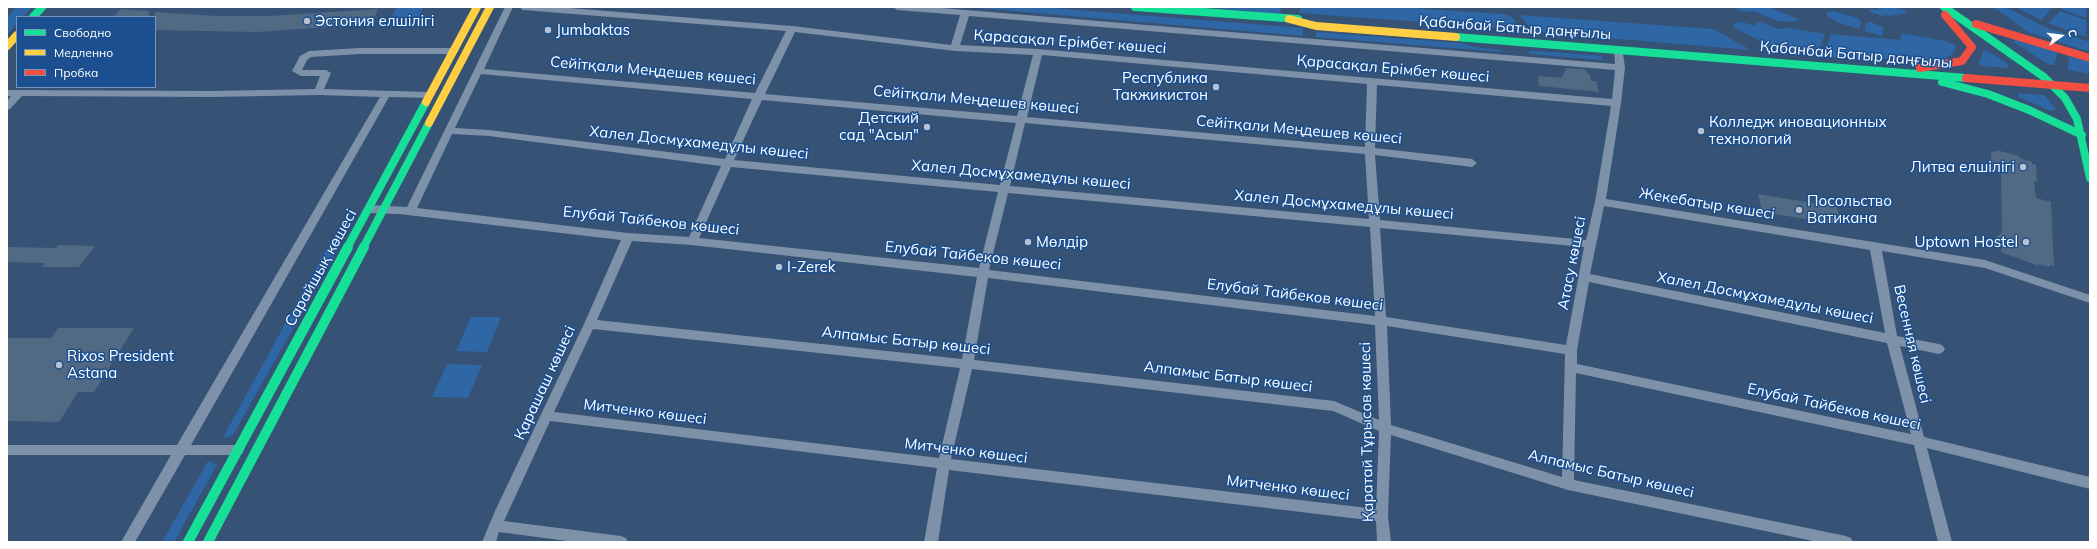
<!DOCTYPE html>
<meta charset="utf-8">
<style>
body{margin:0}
#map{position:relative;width:2097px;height:549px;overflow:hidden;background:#365274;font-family:Mulish,sans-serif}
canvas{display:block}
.frame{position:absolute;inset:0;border:8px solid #fff;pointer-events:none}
.legend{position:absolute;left:16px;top:16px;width:140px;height:72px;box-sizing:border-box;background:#1b4f8f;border:1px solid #7695bc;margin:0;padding:5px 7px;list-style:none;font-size:12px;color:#fff}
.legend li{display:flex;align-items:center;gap:8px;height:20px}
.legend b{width:20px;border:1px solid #7695bc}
.north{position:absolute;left:2041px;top:16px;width:40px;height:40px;-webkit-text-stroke:3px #1b4f8f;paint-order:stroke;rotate:76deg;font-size:11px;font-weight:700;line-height:16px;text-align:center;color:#fff}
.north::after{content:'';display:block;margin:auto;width:14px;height:18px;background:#fff;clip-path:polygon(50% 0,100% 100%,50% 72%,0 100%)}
</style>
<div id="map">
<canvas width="2097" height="549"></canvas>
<div class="frame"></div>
<ul class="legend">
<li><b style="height:5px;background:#16e098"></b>Свободно</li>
<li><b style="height:5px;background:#ffcf43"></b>Медленно</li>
<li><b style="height:5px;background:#f24e42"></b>Пробка</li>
</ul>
<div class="north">С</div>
</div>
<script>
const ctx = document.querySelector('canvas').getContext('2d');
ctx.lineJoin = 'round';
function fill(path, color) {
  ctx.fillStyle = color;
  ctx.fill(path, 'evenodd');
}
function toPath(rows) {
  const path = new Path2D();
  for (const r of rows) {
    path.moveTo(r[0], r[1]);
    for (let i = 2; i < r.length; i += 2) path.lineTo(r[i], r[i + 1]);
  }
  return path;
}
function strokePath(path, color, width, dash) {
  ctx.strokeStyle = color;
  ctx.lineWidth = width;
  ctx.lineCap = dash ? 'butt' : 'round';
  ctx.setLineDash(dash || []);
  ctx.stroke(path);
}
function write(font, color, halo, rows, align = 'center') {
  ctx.font = font + ' Mulish,sans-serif';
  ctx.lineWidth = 3;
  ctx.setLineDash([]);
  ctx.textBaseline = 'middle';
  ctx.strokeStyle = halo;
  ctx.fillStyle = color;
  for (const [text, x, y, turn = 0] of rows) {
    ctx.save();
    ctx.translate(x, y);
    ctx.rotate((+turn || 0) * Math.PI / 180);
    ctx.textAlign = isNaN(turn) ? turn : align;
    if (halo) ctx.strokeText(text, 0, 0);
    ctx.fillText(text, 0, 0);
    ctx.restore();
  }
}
fill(toPath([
 [17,7,32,7,23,17,17,17,17,23,7,35,7,17],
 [397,7,424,7,418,18,391,17],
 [967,7,1039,7,1303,28,1303,36],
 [1203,7,1281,7,1280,14],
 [1301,7,1393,7,1503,14,1511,16,1518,26,1517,29,1299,13],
 [1732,7,1769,7,1801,20,1791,22,1778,21,1755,12,1742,11],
 [1879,7,1893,7,1904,10,1908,13,1888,16,1884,13,1885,17,1870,12,1870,9,1878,10],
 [1993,7,2005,7,2050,29,2090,42,2090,52,2028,32],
 [2016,7,2051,7,2052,8,2041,20],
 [2062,7,2086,7,2086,18,2061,9],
 [1833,11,1858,18,1861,22,1859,29,1839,23,1827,16,1827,12],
 [2060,11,2086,20,2086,37,2048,23],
 [1519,15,1713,29,1751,50,1534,32],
 [1742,22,1755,26,1757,22,1762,22,1778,29,1789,28,1825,34,1817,56,1784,53,1733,27,1735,23],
 [1871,22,1883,27,1882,36,1864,31,1866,23],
 [1316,32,1461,43,1475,47,1502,50,1503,52,1316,37],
 [1901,33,1946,41,1956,46,1954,53,1945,59,1930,60,1823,57,1831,34,1901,40],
 [2016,39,2058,52,2054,65,2049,65,2014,42],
 [1983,50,1988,51,2008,64,2007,68,1982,66,1978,63,1982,57],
 [1528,51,1539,51,1602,56,1601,60,1530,54],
 [2069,56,2090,62,2090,74,2068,70],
 [2019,93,2044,95,2056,109,2051,111,2019,97],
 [326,249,337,251,233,435,222,439],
 [471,317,501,317,487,352,456,351],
 [447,364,482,365,468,398,432,397],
 [208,461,217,465,174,542,162,542]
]), '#2f66a5');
fill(toPath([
 [121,9,149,11,149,17,113,17],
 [378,9,372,24,257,32,155,30,155,12,217,16,270,16],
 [1566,68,1584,69,1590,75,1591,81,1596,81,1599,92,1539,86,1538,76,1562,78],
 [1996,150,2019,156,2020,158,2032,162,2032,164,2036,165,2037,182,2034,181,2036,198,2051,202,2054,266,2050,265,2050,267,2038,264,2039,266,2001,252,2002,247,1997,243,1997,236,2001,234,2002,228,2001,176,2000,172,1991,170,1991,151,1996,152],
 [1758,194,1837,207,1842,225,1762,212],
 [58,245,95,246,79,267,42,267,45,263,7,262,7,247,56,248],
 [58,328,134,328,94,392,78,392,59,422,7,421,7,338,51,338]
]), '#526984');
fill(toPath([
 [505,7,513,7,484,69,755,93,786,31,523,10,519,7,557,7,792,26,951,45,960,15,897,10,893,7,930,7,1615,64,1614,50,1616,48,1622,48,1625,67,1621,103,1606,199,1985,260,2090,295,2090,303,1985,268,1882,251,1897,336,1939,344,1943,346,1945,349,1943,352,1939,354,1900,346,1924,437,2090,477,2090,489,1927,448,1952,542,1938,542,1914,445,1576,373,1574,480,1846,536,1851,538,1853,542,1818,542,1568,490,1391,435,1388,516,1391,542,1377,542,1376,521,949,470,938,542,924,542,937,468,550,421,504,521,621,536,626,538,628,542,575,542,499,532,496,542,482,542,495,511,584,324,621,240,399,214,369,213,364,209,369,205,407,207,505,7],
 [969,16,1615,70,1612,99,1038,49,960,45,969,16],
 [795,32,955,51,1033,55,1017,116,765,94,795,32],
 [1042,55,1367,84,1365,147,1027,117,1042,55],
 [481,74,752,99,725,159,489,130,455,128,481,74],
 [1377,85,1611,106,1595,202,1586,240,1380,220,1375,155,1472,167,1477,163,1472,159,1375,148,1377,85],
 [762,100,1016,123,1000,185,734,160,762,100],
 [1025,123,1365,154,1369,219,1010,186,1025,123],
 [452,134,489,136,721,166,689,237,628,233,417,208,452,134],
 [731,167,998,192,979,268,699,238,731,167],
 [1008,193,1370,227,1375,316,989,270,1008,193],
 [1604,206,1870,250,1885,333,1590,274,1604,206],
 [1380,228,1584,247,1566,345,1386,317,1380,228],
 [632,241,692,245,977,277,962,359,597,320,632,241],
 [988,278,1375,325,1379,420,1334,401,974,360,988,278],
 [1589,282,1887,343,1911,434,1577,364,1577,350,1589,282],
 [1387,326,1565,354,1562,477,1391,425,1387,326],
 [593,329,960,368,939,458,554,412,593,329],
 [972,369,1333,411,1379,431,1376,509,951,459,972,369],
 [360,48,454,48,459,51,454,54,360,54,311,57,307,60,302,70,326,70,331,73,324,89,430,92,435,95,430,98,389,97,191,445,238,445,242,446,244,450,242,454,238,455,185,455,135,542,121,542,171,455,7,455,7,445,177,445,380,97,320,95,212,97,22,96,10,109,7,110,7,101,11,96,7,96,7,90,212,91,315,89,320,76,301,76,292,71,300,56,309,51,360,48]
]), '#7d92a8');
strokePath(toPath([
 [1135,7,1298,19],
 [1944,7,2044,77,2065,98,2077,119,2090,178],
 [33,17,42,7],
 [1456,37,1966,78],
 [1942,82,1988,94,2029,110,2082,135],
 [347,248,426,102],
 [363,248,429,123]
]), '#16e098', 8);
strokePath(toPath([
 [188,542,348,247],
 [208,542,364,247]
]), '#16e098', 10);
strokePath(toPath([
 [1289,19,1316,26,1456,37],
 [7,46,17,35],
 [426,102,477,7],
 [429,123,490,7]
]), '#ffcf43', 8);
strokePath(toPath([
 [1976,24,2090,58],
 [1920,68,1962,61,1972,47,1945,15],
 [1966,78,2090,88]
]), '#f24e42', 8);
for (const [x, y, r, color] of [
 [307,21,4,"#b9c2ce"],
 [548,30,4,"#b9c2ce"],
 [1216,87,4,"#b9c2ce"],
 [927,127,4,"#b9c2ce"],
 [1701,131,4,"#b9c2ce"],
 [2023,167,4,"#b9c2ce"],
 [1799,210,4,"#b9c2ce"],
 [1028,242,4,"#b9c2ce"],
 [2026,242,4,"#b9c2ce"],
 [779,267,4,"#b9c2ce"],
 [59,365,4,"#b9c2ce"]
]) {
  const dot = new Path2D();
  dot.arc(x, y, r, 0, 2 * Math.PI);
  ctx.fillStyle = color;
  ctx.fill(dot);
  strokePath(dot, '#1b4f8f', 1.5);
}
write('15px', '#fff', '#1b4f8f', [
 ["Эстония елшілігі",315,21],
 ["Jumbaktas",556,30],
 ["Республика",1208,78,"right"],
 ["Такжикистон",1208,95,"right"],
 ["Детский",919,118,"right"],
 ["сад \"Асыл\"",919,135,"right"],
 ["Колледж иновационных",1709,122],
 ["технологий",1709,139],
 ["Литва елшілігі",2015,167,"right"],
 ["Посольство",1807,201],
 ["Ватикана",1807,218],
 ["Мөлдір",1036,242],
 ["Uptown Hostel",2018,242,"right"],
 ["I-Zerek",787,267],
 ["Rixos President",67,356],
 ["Astana",67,373]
], 'left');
write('15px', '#fff', '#1b4f8f', [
 ["Қабанбай Батыр даңғылы",1515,28,4],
 ["Қарасақал Ерімбет көшесі",1070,42,4],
 ["Қабанбай Батыр даңғылы",1856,55,5],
 ["Қарасақал Ерімбет көшесі",1393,69,5],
 ["Сейітқали Меңдешев көшесі",653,71,5],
 ["Сейітқали Меңдешев көшесі",976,100,5],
 ["Сейітқали Меңдешев көшесі",1299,130,5],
 ["Халел Досмұхамедұлы көшесі",699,143,6],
 ["Халел Досмұхамедұлы көшесі",1021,175,5],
 ["Жекебатыр көшесі",1707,204,9],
 ["Халел Досмұхамедұлы көшесі",1344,205,5],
 ["Елубай Тайбеков көшесі",651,221,6],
 ["Елубай Тайбеков көшесі",973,256,6],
 ["Атасу көшесі",1572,263,-79],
 ["Сарайшық көшесі",321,268,-61],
 ["Елубай Тайбеков көшесі",1295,295,7],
 ["Халел Досмұхамедұлы көшесі",1765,298,11],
 ["Алпамыс Батыр көшесі",906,341,6],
 ["Весенняя көшесі",1912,344,77],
 ["Алпамыс Батыр көшесі",1228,377,7],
 ["Қарашаш көшесі",545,383,-65],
 ["Елубай Тайбеков көшесі",1834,407,12],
 ["Митченко көшесі",645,412,7],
 ["Қаратай Тұрысов көшесі",1367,432,-91],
 ["Митченко көшесі",966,451,7],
 ["Алпамыс Батыр көшесі",1611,474,13],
 ["Митченко көшесі",1288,488,7]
]);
</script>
